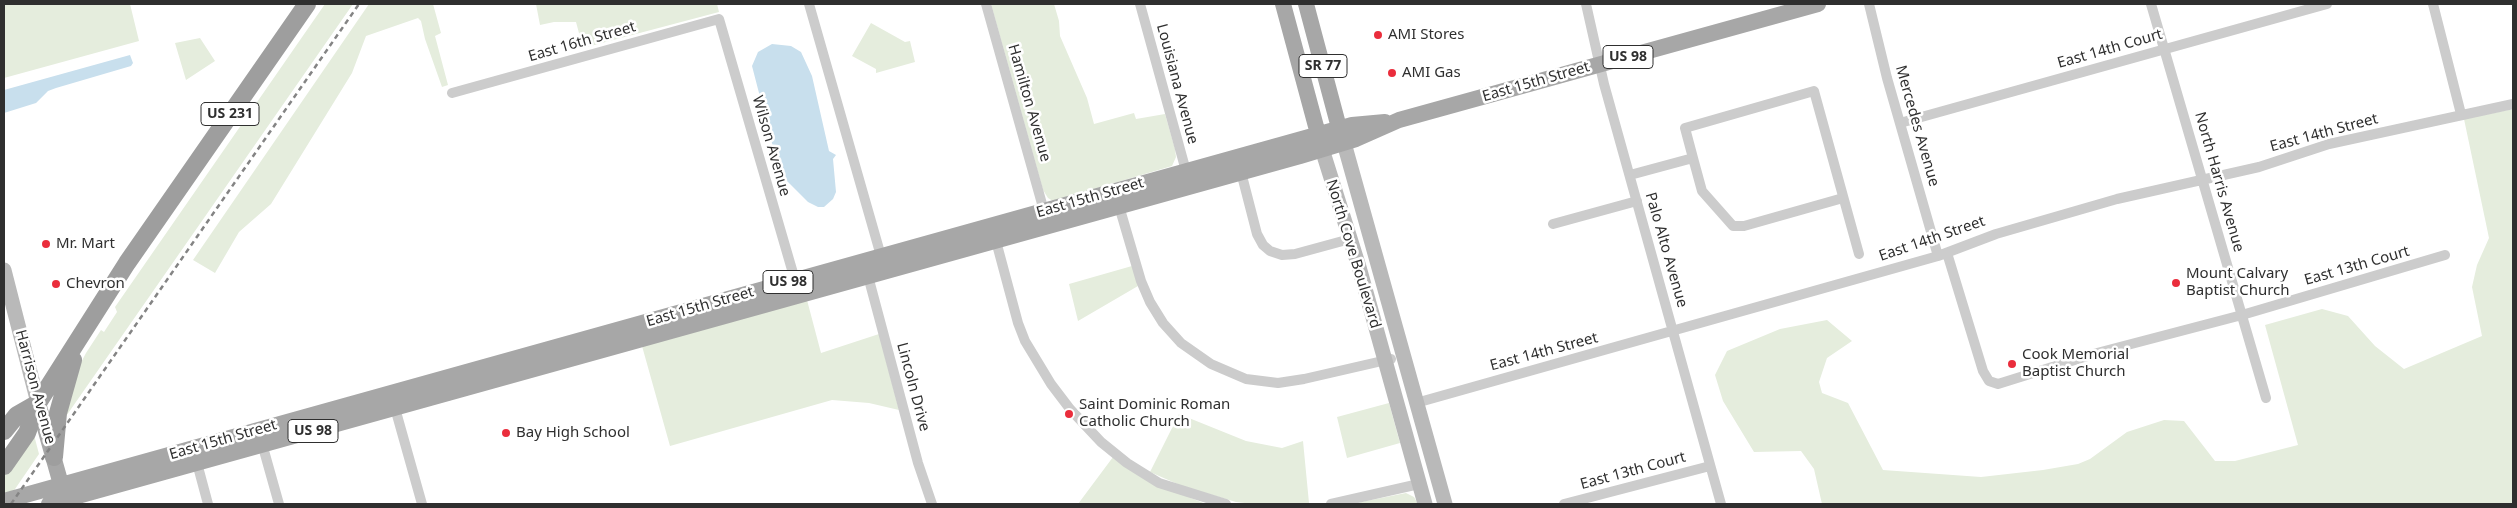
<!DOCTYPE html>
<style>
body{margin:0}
#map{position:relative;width:2517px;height:508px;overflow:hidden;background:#fff;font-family:"Noto Sans",sans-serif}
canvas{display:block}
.frame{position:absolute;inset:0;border:5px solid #2f2f2f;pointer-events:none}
</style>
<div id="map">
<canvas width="2517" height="508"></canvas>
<div class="frame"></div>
</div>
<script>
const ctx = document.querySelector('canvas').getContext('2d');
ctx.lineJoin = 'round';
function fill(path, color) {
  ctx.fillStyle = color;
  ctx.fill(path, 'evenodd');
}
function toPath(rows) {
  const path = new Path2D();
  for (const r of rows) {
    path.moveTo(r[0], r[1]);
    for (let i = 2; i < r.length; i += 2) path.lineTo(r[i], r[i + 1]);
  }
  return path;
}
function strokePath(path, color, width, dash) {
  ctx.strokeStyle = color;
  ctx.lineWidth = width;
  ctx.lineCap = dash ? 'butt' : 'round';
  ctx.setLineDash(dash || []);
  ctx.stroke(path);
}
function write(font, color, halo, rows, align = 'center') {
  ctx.font = font + ' "Noto Sans",sans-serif';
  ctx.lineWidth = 5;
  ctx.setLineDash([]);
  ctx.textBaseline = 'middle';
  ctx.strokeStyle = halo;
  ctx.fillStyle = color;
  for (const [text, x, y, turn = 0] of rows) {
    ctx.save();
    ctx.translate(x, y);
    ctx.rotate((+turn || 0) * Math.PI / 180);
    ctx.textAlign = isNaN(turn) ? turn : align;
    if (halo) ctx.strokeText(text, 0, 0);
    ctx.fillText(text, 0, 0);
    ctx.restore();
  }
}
fill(toPath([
 [4,4,130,4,139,41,4,78],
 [325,4,353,4,62,422,76,372,86,353,101,330,104,332,117,312,115,307],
 [369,4,433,4,441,33,435,36,448,85,442,87,425,39,421,21,418,18,366,36,352,73,271,204,239,232,215,273,193,260],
 [536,4,717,4,719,12,583,48,576,22,554,22,540,25],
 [991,4,1054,4,1059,21,1060,36,1087,98,1094,124,1134,113,1136,119,1165,114,1175,149,1176,157,1172,166,1053,201,1048,198,1043,190],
 [871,23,905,42,910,41,915,62,876,73,876,69,852,56],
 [200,38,215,61,186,80,175,43],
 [2513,109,2513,504,1822,504,1814,469,1801,451,1754,452,1723,401,1715,375,1727,351,1780,329,1827,320,1852,341,1827,358,1819,382,1822,393,1848,403,1883,470,1981,477,2043,470,2078,464,2090,459,2127,432,2164,420,2184,421,2215,461,2235,461,2298,445,2265,325,2322,309,2348,316,2375,346,2404,369,2482,336,2472,287,2477,265,2489,238,2464,119],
 [1132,266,1138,286,1078,321,1069,284],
 [807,300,821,353,879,334,899,410,869,403,832,400,670,446,642,346],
 [1389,403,1400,443,1347,458,1337,417],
 [1179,414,1246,441,1282,448,1303,441,1309,503,1253,504,1236,502,1182,486,1150,472],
 [34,435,39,454,13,492,4,494,4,476],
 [1113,457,1186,496,1206,504,1078,504],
 [1406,493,1414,497,1418,504,1351,504]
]), '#e5eddd');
fill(toPath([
 [772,44,791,46,801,52,812,76,829,151,836,155,833,159,836,192,833,199,824,207,818,207,808,202,787,181,773,147,752,66,758,52],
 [130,55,133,63,131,66,56,88,48,91,36,103,4,113,4,90]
]), '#c8dfed');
strokePath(toPath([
 [809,4,881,256],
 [986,4,1044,211],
 [1140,4,1186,171],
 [1586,4,1604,84,1721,504],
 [1869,4,1887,78,1938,256],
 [2151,4,2266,398],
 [2433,4,2461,114],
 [452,93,719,19,795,280],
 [1900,123,2327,4],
 [1693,158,1702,191,1733,226,1744,226,1843,198],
 [1241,172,1257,234,1263,245,1270,251,1282,255,1295,254,1350,239],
 [1630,175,1693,158,1685,128,1814,91,1859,254],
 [1119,206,1141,281,1150,302,1163,323,1181,343,1211,364,1246,379,1278,383,1304,379,1391,359],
 [1553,224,1637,201],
 [996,241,1018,323,1025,341,1051,384,1070,409,1101,442,1127,463,1159,483,1226,504],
 [1947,253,1983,371,1989,381,1998,384,2097,353,2242,315,2445,255],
 [868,276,918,463,932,504],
 [1416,403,1938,256,1996,234,2117,199,2259,167,2329,144,2513,104],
 [395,408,422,504],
 [261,440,279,504],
 [197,463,208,504],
 [1331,504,1419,484],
 [1564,504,1710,466]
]), '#ccc', 10);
strokePath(toPath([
 [1344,143,1445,504],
 [1322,149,1359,267,1425,504],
 [4,270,38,403]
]), '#b9b9b9', 15);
strokePath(toPath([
 [1283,4,1321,145],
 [1306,4,1342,139],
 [38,403,64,495],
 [4,501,1352,125,1385,122],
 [49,504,1300,156,1356,139,1399,120,1818,4]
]), '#a7a7a7', 16);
strokePath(toPath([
 [4,431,17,415,38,403],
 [54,457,58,413,73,360],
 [4,466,27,433,38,403,127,263,307,4]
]), '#9e9e9e', 18);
strokePath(toPath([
 [11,504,359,4]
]), '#848484', 2.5, [5, 4]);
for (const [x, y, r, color] of [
 [1378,35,5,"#ea2d3c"],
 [1392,73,5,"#ea2d3c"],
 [46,244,5,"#ea2d3c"],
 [2176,283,5,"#ea2d3c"],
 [56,284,5,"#ea2d3c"],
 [2012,364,5,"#ea2d3c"],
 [1069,414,5,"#ea2d3c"],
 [506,433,5,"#ea2d3c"]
]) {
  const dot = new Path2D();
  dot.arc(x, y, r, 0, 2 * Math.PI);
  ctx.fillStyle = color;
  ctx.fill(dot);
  strokePath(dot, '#fff', 2);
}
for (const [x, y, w] of [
 [1628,57,50],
 [1323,66,48],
 [230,114,58],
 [788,282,50],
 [313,431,50]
]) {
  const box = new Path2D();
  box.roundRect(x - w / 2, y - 11.5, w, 23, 4);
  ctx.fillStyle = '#fff';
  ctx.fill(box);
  strokePath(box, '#2f2f2f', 1);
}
write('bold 14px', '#2f2f2f', null, [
 ["US 98",1628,57],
 ["SR 77",1323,66],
 ["US 231",230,114],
 ["US 98",788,282],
 ["US 98",313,431]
]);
write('15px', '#2f2f2f', '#fff', [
 ["AMI Stores",1388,35],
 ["AMI Gas",1402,73],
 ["Mr. Mart",56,244],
 ["Mount Calvary",2186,274],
 ["Baptist Church",2186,291],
 ["Chevron",66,284],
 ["Cook Memorial",2022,355],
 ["Baptist Church",2022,372],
 ["Saint Dominic Roman",1079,405],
 ["Catholic Church",1079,422],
 ["Bay High School",516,433]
], 'left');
write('15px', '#2f2f2f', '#fff', [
 ["East 16th Street",582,42,-16],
 ["East 14th Court",2110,49,-16],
 ["East 15th Street",1536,82,-16],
 ["Louisiana Avenue",1177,84,75],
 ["Hamilton Avenue",1029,103,74],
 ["Mercedes Avenue",1917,126,74],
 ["East 14th Street",2324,133,-15],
 ["Wilson Avenue",771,146,74],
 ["North Harris Avenue",2219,182,74],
 ["East 15th Street",1090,198,-16],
 ["East 14th Street",1932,239,-19],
 ["Palo Alto Avenue",1666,250,74],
 ["North Cove Boulevard",1353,254,73],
 ["East 13th Court",2357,266,-16],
 ["East 15th Street",700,307,-16],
 ["East 14th Street",1544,352,-15],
 ["Harrison Avenue",35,387,75],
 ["Lincoln Drive",913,387,75],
 ["East 15th Street",223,440,-16],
 ["East 13th Court",1633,471,-15]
]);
</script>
